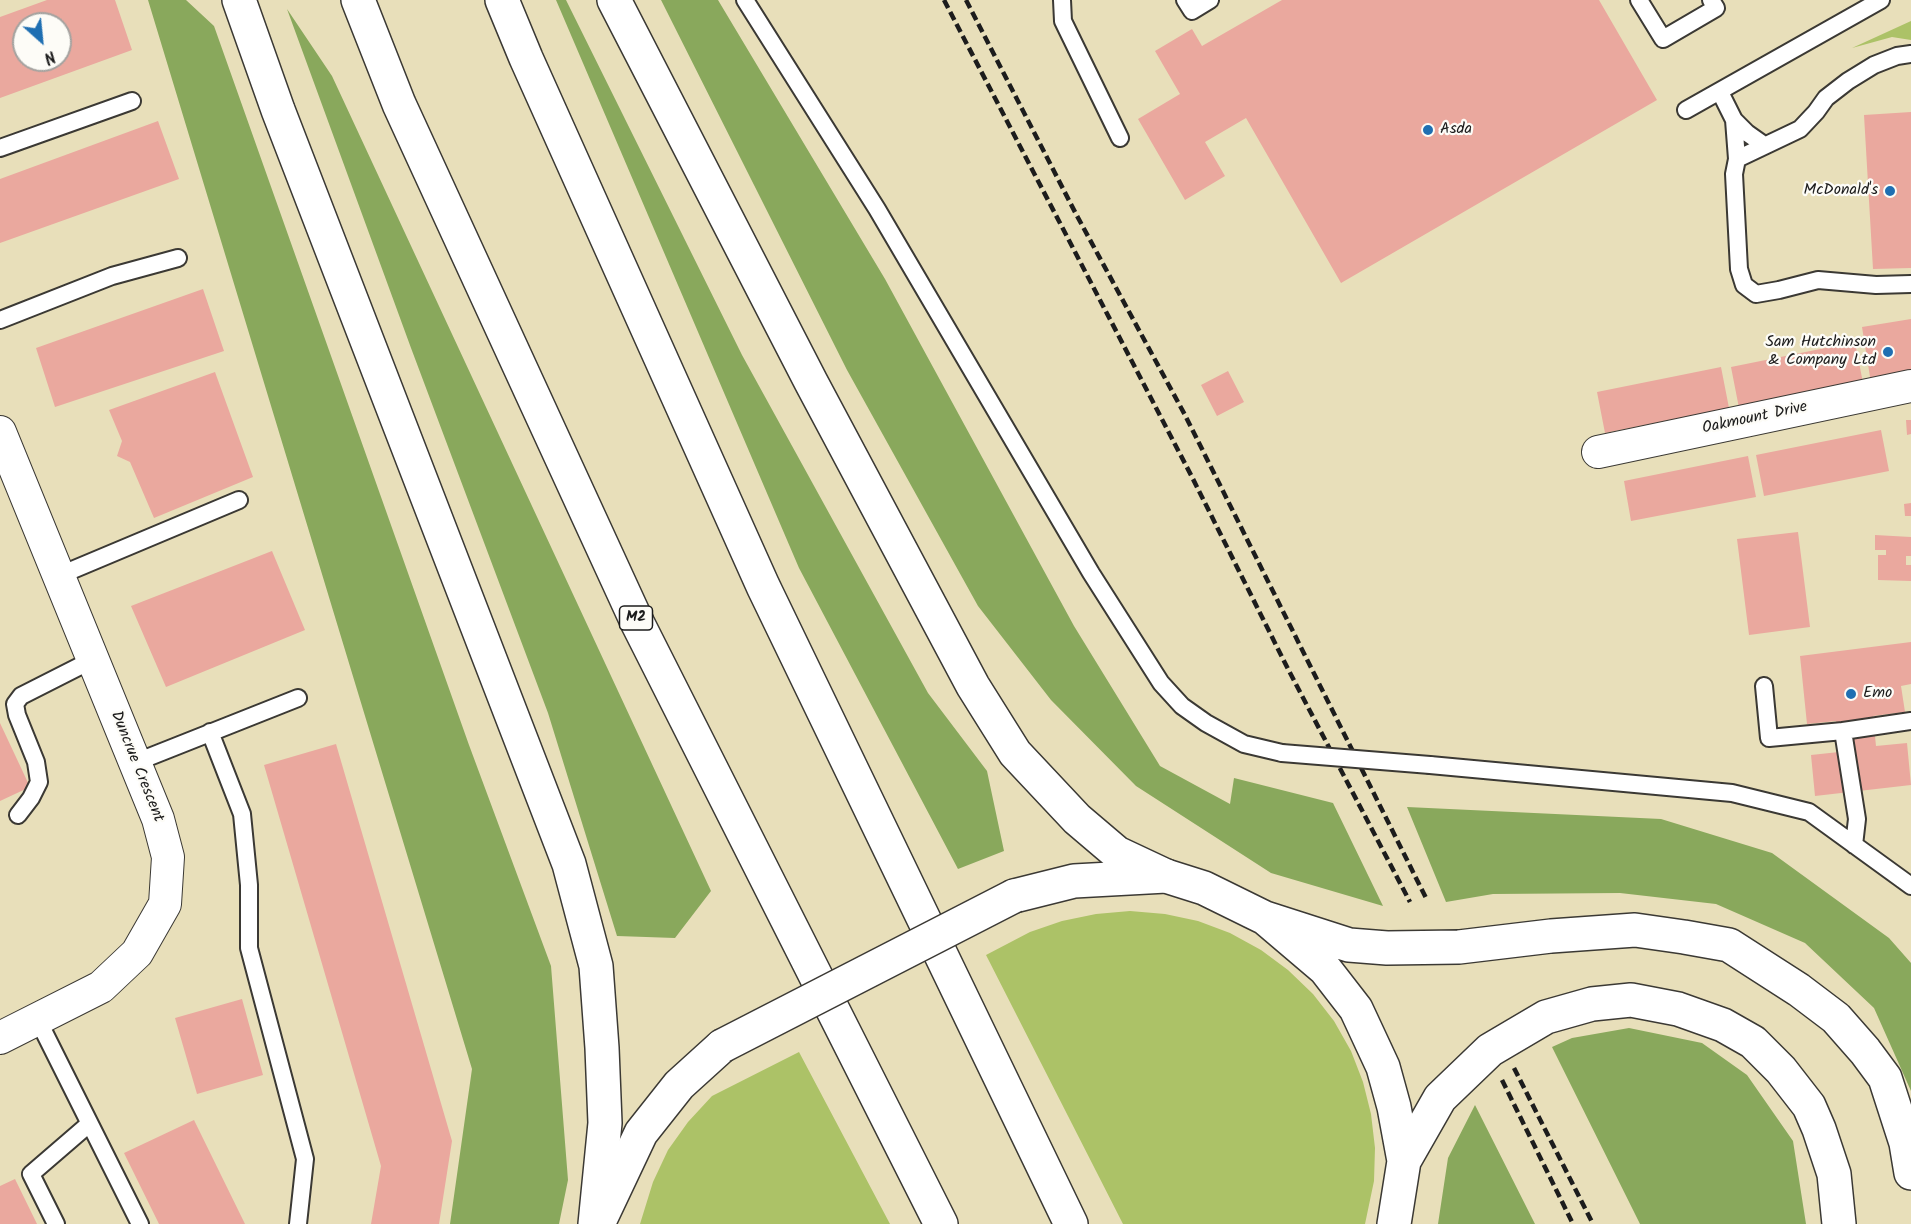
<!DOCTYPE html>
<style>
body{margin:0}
#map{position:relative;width:1911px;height:1224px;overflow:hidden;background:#e8dfba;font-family:Kalam,sans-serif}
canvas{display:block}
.north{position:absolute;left:12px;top:12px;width:60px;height:60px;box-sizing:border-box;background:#fdfcf7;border:2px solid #a3a29f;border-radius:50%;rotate:153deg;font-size:16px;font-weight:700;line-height:24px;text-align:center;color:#1c1c1c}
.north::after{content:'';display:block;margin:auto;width:21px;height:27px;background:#1f6fb2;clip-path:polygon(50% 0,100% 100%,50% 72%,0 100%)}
</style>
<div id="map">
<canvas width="1911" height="1224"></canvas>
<div class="north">N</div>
</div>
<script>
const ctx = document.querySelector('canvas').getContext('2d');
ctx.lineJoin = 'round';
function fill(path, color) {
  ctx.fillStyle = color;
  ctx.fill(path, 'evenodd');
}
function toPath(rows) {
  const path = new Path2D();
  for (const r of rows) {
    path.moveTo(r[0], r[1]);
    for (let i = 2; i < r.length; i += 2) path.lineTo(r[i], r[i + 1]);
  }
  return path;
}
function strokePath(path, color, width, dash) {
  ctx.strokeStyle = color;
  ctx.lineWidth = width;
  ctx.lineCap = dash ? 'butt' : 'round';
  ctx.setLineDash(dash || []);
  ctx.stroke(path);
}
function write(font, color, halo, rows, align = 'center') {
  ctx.font = font + ' Kalam,sans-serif';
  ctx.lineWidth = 4.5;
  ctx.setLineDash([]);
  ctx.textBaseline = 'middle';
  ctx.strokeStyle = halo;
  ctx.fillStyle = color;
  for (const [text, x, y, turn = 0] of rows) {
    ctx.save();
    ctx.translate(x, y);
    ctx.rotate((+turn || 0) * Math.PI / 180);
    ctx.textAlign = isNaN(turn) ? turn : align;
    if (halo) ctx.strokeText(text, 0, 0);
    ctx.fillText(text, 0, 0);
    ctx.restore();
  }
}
fill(toPath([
 [1911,21,1911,40,1892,37,1852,48],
 [1130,911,1165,914,1198,921,1230,933,1261,950,1288,970,1313,994,1334,1021,1351,1051,1363,1082,1371,1114,1375,1148,1374,1181,1365,1224,1123,1224,986,955,1030,932,1062,921,1096,914],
 [799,1052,890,1224,640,1224,653,1182,668,1150,688,1122,712,1096]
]), '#acc267');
fill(toPath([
 [148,0,186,0,214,26,469,745,551,966,568,1180,559,1224,450,1224,472,1069],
 [556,0,566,0,742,355,928,693,987,771,1004,851,958,869,799,568],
 [661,0,718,0,885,279,1074,626,1160,766,1230,804,1234,778,1333,803,1383,906,1271,873,1136,786,1051,700,978,606,847,370],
 [287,9,332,76,711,891,675,938,617,936,548,713,411,348],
 [1407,807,1661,819,1772,853,1889,938,1911,963,1911,1091,1874,1008,1805,943,1716,904,1620,893,1493,894,1446,902],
 [1629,1028,1702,1043,1747,1075,1793,1141,1806,1224,1640,1224,1552,1047,1572,1038],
 [1475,1105,1535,1224,1438,1224,1448,1158]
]), '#89a85c');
fill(toPath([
 [47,0,115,0,132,50,0,98,0,17],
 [24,24,60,24,60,60,24,60],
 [1282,0,1599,0,1657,100,1341,283,1246,118,1205,142,1225,176,1185,200,1138,119,1180,94,1155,51,1192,29,1202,46],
 [1911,112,1911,268,1873,269,1864,115],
 [158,121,179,179,0,243,0,179],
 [203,289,224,351,55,407,36,348],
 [1911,319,1911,377,1871,383,1862,327],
 [1855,342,1863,383,1739,408,1731,367],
 [1721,367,1729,408,1605,433,1597,392],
 [1228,371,1244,402,1217,416,1201,385],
 [215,372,253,477,154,518,130,462,117,456,122,441,109,410],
 [1906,420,1911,420,1911,434,1907,435],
 [1881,430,1889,471,1764,496,1756,455],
 [1748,456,1756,497,1631,521,1624,481],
 [1911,503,1911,516,1905,516,1904,504],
 [1798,532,1810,627,1749,635,1737,539],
 [1875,535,1911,537,1911,556,1906,556,1906,565,1911,565,1911,581,1878,580,1878,555,1886,555,1886,550,1875,550],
 [272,551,305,630,166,687,131,606],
 [1911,642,1911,684,1901,686,1905,712,1873,716,1876,746,1907,743,1911,785,1815,796,1811,755,1839,752,1836,721,1807,724,1800,656],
 [0,723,30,787,0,801],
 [336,744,452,1141,439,1224,371,1224,381,1166,264,765],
 [242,999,263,1075,197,1094,175,1018],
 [194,1120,245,1224,159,1224,124,1153],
 [15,1179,37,1224,0,1224,0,1186]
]), '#eaa89e');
const lane = toPath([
 [745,0,877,209,1091,573,1161,683,1182,706,1206,723,1244,744,1282,753],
 [1062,0,1063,21,1120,138],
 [1185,0,1192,11,1210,0],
 [1639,0,1663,39,1716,8,1711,0],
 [1911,54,1897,56,1874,65,1848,81,1826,98,1816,112,1800,129,1737,159,1734,174,1739,269,1744,285,1756,294,1779,290,1818,280,1876,285,1911,284],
 [1720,92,1734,120,1747,133,1764,145],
 [1686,110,1881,0],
 [1734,120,1737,159],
 [0,148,132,101],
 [0,320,112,276,178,258],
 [58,576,239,500],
 [1764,686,1769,738,1843,731],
 [210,732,242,814,249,885,249,948,305,1159,298,1224],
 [134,763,298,698],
 [1430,765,1732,793,1809,812,1911,886],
 [18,815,31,798,39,782,36,762,17,715,15,704,21,696,92,660],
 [1854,845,1857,819,1843,731,1911,721],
 [38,1020,140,1224],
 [56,1224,31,1174,89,1124]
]);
const street = toPath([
 [0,432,158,819,168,857,165,904,137,953,101,987,0,1038],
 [1598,452,1911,386]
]);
const secondary = toPath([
 [1014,896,1074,881,1166,876,1204,888,1265,918,1325,969,1356,1009,1383,1067,1394,1107,1404,1161,1394,1224],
 [1265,918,1349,945,1387,948,1459,947,1551,936,1635,930,1684,937,1729,945,1799,990,1836,1018,1865,1051,1885,1078,1906,1143,1911,1173],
 [1404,1161,1440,1098,1490,1050,1546,1017,1592,1004,1631,1000,1678,1009,1723,1025,1753,1042,1781,1070,1809,1106,1819,1129,1834,1174,1839,1224],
 [598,1224,641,1133,679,1085,722,1046]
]);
const highway = toPath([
 [239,0,278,110,569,864,596,966,602,1048,605,1123,595,1224],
 [358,0,399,104,638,624,941,1224],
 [502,0,526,58,763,586,1071,1224],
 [614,0,811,382,973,686,1015,753,1077,819,1117,853,1166,876]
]);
strokePath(lane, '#3b3934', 20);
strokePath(street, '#3b3934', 34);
strokePath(secondary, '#3b3934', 36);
strokePath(highway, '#3b3934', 36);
strokePath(lane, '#fff', 16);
strokePath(street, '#fff', 32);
strokePath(secondary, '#fff', 33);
strokePath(highway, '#fff', 33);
strokePath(toPath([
 [944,0,1192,477,1288,669,1410,902],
 [966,0,1076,214,1185,415,1426,898],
 [1514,1068,1593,1224],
 [1502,1080,1573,1224]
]), '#1c1c1c', 4.5, [9, 4.5]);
const laneBridge = toPath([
 [1282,753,1430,765]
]);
const secondaryBridge = toPath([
 [722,1046,1014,896]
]);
strokePath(laneBridge, '#3b3934', 20, []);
strokePath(secondaryBridge, '#3b3934', 36, []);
strokePath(laneBridge, '#fff', 16);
strokePath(secondaryBridge, '#fff', 33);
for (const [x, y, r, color] of [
 [1428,130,6,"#1f6fb2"],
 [1890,191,6,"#1f6fb2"],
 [1888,352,6,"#1f6fb2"],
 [1851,694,6,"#1f6fb2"]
]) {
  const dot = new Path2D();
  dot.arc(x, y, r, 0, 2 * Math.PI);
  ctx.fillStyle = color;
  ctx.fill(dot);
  strokePath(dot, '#fdfcf7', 2);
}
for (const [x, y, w] of [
 [636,618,33]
]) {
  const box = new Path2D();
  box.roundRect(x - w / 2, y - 12, w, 24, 4.5);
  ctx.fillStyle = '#fdfcf7';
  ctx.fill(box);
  strokePath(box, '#1c1c1c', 1.5);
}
write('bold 15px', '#1c1c1c', null, [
 ["M2",636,618]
]);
write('16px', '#1c1c1c', '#fdfcf7', [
 ["Asda",1440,130],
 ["McDonald's",1878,191,"right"],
 ["Sam Hutchinson",1876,343,"right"],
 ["& Company Ltd",1876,361,"right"],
 ["Emo",1863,694]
], 'left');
write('16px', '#1c1c1c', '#fdfcf7', [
 ["Oakmount Drive",1755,419,-12],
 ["Duncrue Crescent",136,767,68]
]);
</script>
